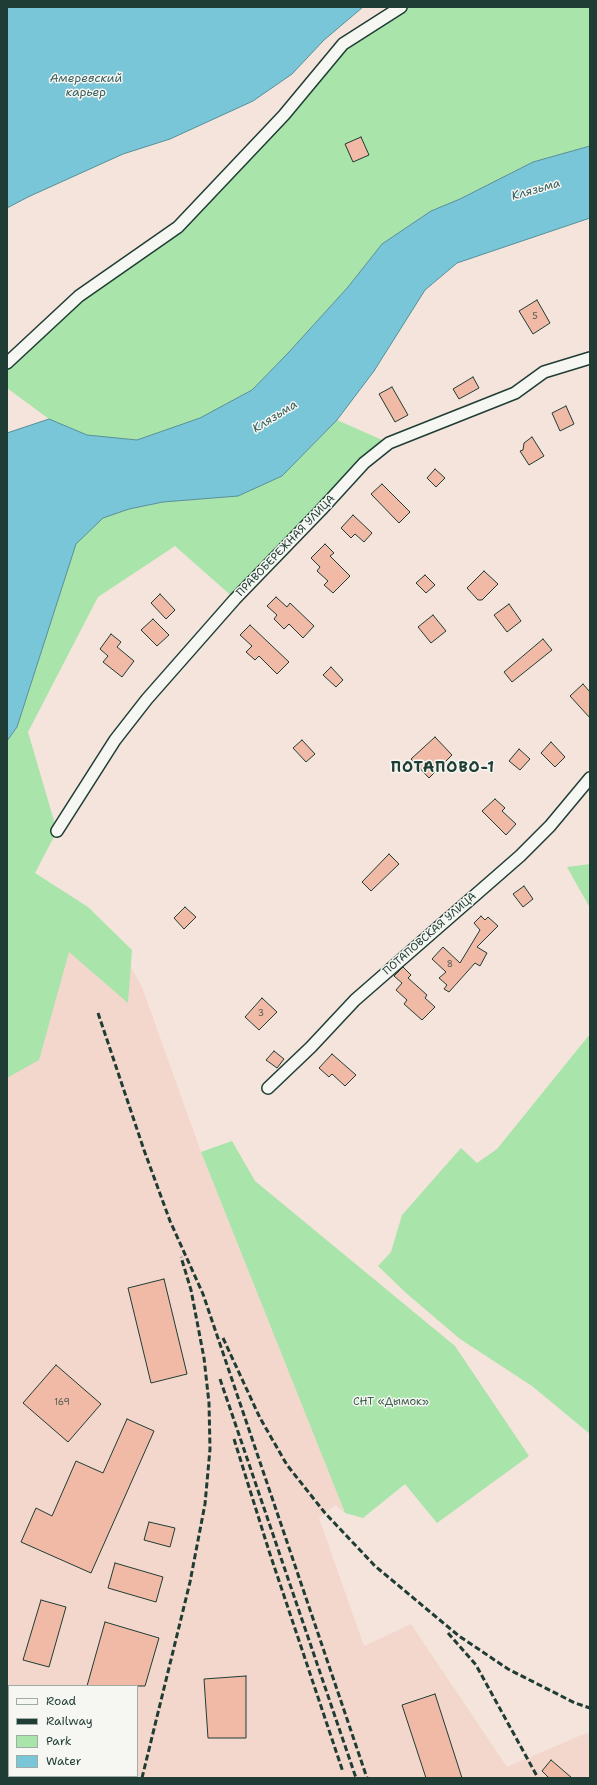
<!DOCTYPE html>
<meta charset="utf-8">
<style>
body{margin:0}
#map{position:relative;width:597px;height:1785px;overflow:hidden;background:#f4e4dc;font-family:"Shantell Sans",sans-serif}
canvas{display:block}
.frame{position:absolute;inset:0;border:8px solid #1f3d34;pointer-events:none}
.legend{position:absolute;left:8px;top:1685px;width:130px;height:92px;box-sizing:border-box;background:#f6f6f2;border:1px solid #a0aca6;margin:0;padding:5px 7px;list-style:none;font-size:12px;color:#1f3d34}
.legend li{display:flex;align-items:center;gap:8px;height:20px}
.legend b{width:20px;border:1px solid #a0aca6}
</style>
<div id="map">
<canvas width="597" height="1785"></canvas>
<div class="frame"></div>
<ul class="legend">
<li><b style="height:5px;background:#f6f6f2"></b>Road</li>
<li><b style="height:5px;background:#1f3d34"></b>Railway</li>
<li><b style="height:11px;background:#a9e4aa"></b>Park</li>
<li><b style="height:11px;background:#7ac6d9"></b>Water</li>
</ul>
</div>
<script>
const ctx = document.querySelector('canvas').getContext('2d');
ctx.lineJoin = 'round';
function fill(path, color) {
  ctx.fillStyle = color;
  ctx.fill(path, 'evenodd');
}
function toPath(rows) {
  const path = new Path2D();
  for (const r of rows) {
    path.moveTo(r[0], r[1]);
    for (let i = 2; i < r.length; i += 2) path.lineTo(r[i], r[i + 1]);
  }
  return path;
}
function strokePath(path, color, width, dash) {
  ctx.strokeStyle = color;
  ctx.lineWidth = width;
  ctx.lineCap = dash ? 'butt' : 'round';
  ctx.setLineDash(dash || []);
  ctx.stroke(path);
}
function write(font, color, halo, rows, align = 'center') {
  ctx.font = font + ' "Shantell Sans",sans-serif';
  ctx.lineWidth = 3;
  ctx.setLineDash([]);
  ctx.textBaseline = 'middle';
  ctx.strokeStyle = halo;
  ctx.fillStyle = color;
  for (const [text, x, y, turn = 0] of rows) {
    ctx.save();
    ctx.translate(x, y);
    ctx.rotate((+turn || 0) * Math.PI / 180);
    ctx.textAlign = isNaN(turn) ? turn : align;
    if (halo) ctx.strokeText(text, 0, 0);
    ctx.fillText(text, 0, 0);
    ctx.restore();
  }
}
fill(toPath([
 [7,865,112,934,142,987,201,1152,345,1513,335,1505,319,1518,364,1646,411,1624,507,1767,586,1733,590,1734,590,1778,7,1778],
 [9,1686,137,1686,137,1776,9,1776]
]), '#f3d7cc');
fill(toPath([
 [401,7,590,7,590,146,533,162,460,199,431,211,382,244,348,287,289,352,252,390,200,418,137,440,87,435,49,419,7,388,7,363,79,296,178,227,343,44],
 [337,420,389,443,235,599,175,546,98,597,28,732,57,831,35,873,88,907,132,950,128,1003,69,952,39,1060,7,1078,7,741,17,727,76,544,102,518,129,509,163,502,238,496,282,476],
 [590,864,590,908,567,867],
 [590,1034,590,1434,532,1386,460,1339,406,1293,378,1266,391,1252,402,1215,461,1148,477,1163,497,1149],
 [232,1141,255,1181,455,1346,529,1456,437,1523,405,1484,363,1518,345,1513,201,1152]
]), '#a9e4aa');
const water = toPath([
 [7,7,363,7,324,40,292,74,253,101,170,139,123,154,28,197,7,208,7,7],
 [590,146,590,218,457,263,425,290,374,371,337,420,282,476,238,496,163,502,129,509,103,518,76,544,17,727,7,741,7,433,49,419,87,435,137,440,200,418,252,390,289,352,348,287,382,244,431,211,460,199,533,162,590,146]
]);
fill(water, '#7ac6d9');
strokePath(water, '#568f97', 1);
const building = toPath([
 [361,137,369,155,353,162,345,144,361,137],
 [537,300,550,323,533,334,519,311,537,300],
 [473,377,479,388,459,399,453,389,473,377],
 [392,387,408,415,395,422,379,394,392,387],
 [566,406,574,424,560,431,552,413,566,406],
 [532,437,544,456,529,465,520,451,523,450,524,443,532,437],
 [435,469,445,478,436,487,427,478,435,469],
 [382,484,410,512,399,523,371,494,382,484],
 [353,515,372,533,364,542,355,534,351,538,341,528,353,515],
 [325,544,334,553,330,556,350,576,333,593,324,585,328,581,317,571,320,567,311,558,325,544],
 [484,571,498,584,482,600,478,600,467,588,484,571],
 [425,575,435,585,426,593,416,583,425,575],
 [160,594,175,610,166,619,151,603,160,594],
 [276,597,287,607,290,603,314,626,303,638,289,624,284,629,274,619,277,615,267,606,276,597],
 [509,604,521,621,507,632,494,615,509,604],
 [433,615,446,631,431,643,418,627,433,615],
 [153,619,169,635,157,646,141,630,153,619],
 [250,625,289,662,277,674,259,656,255,660,246,652,252,646,240,635,250,625],
 [111,634,121,642,117,647,134,661,122,677,103,662,108,656,100,649,111,634],
 [543,639,552,650,512,682,504,672,543,639],
 [331,667,343,680,336,687,323,675,331,667],
 [583,684,590,692,590,718,570,696,583,684],
 [435,737,452,755,429,778,411,759,435,737],
 [302,740,315,754,306,762,293,748,302,740],
 [551,742,565,757,555,767,541,753,551,742],
 [519,749,530,759,520,770,509,761,519,749],
 [495,799,505,808,502,811,516,824,506,835,482,811,495,799],
 [389,854,399,864,371,891,362,882,389,854],
 [524,886,533,899,523,907,513,894,524,886],
 [185,907,196,917,184,929,174,918,185,907],
 [481,916,485,920,488,917,498,926,477,947,487,953,480,966,475,963,449,992,444,989,447,985,439,978,446,972,432,959,443,947,460,963,480,930,474,923,481,916],
 [403,967,411,975,408,978,427,995,425,998,435,1007,422,1020,404,1004,407,1000,396,990,402,983,394,976,403,967],
 [262,998,277,1012,259,1030,245,1017,262,998],
 [274,1051,284,1059,277,1068,266,1060,274,1051],
 [332,1054,356,1075,345,1086,332,1074,329,1077,319,1068,332,1054],
 [164,1279,187,1374,151,1383,128,1288,164,1279],
 [56,1365,101,1404,68,1442,23,1403,56,1365],
 [127,1419,154,1431,91,1573,21,1542,36,1508,52,1516,76,1461,103,1473,127,1419],
 [149,1522,175,1528,170,1547,144,1540,149,1522],
 [115,1563,163,1577,156,1602,108,1588,115,1563],
 [41,1600,66,1607,49,1667,23,1660,41,1600],
 [105,1622,159,1638,145,1686,87,1686,105,1622],
 [246,1676,246,1738,208,1738,204,1679,246,1676],
 [435,1694,462,1778,426,1778,402,1705,435,1694],
 [551,1760,572,1778,549,1778,542,1771,551,1760]
]);
fill(building, '#f1baa7');
strokePath(building, '#1f3d34', 1);
const street = toPath([
 [7,363,79,296,178,227,284,115,343,44,401,7],
 [57,831,115,740,147,699,235,599,321,510,364,463,389,443,515,393,544,372,590,358],
 [268,1088,311,1047,355,1000,520,856,550,826,590,778]
]);
strokePath(street, '#1f3d34', 14);
strokePath(street, '#f6f6f2', 11);
strokePath(toPath([
 [98,1013,144,1150,170,1221,203,1294,367,1778],
 [223,1338,260,1418,287,1465,325,1513,375,1566,459,1636,508,1669,575,1703,590,1708],
 [220,1379,356,1778],
 [234,1439,269,1551,343,1772],
 [448,1633,476,1665,538,1778],
 [142,1778,190,1582,205,1504,210,1449,209,1403,204,1358,191,1290,181,1257]
]), '#1f3d34', 3, [6, 3]);
write('9px', '#545c51', null, [
 ["5",535,317],
 ["8",450,965],
 ["3",261,1014],
 ["169",62,1403]
]);
write('11px', '#1f3d34', '#f6f6f2', [
 ["ПРАВОБЕРЕЖНАЯ УЛИЦА",286,546,-46],
 ["ПОТАПОВСКАЯ УЛИЦА",430,934,-41]
]);
write('11px', '#3b5e4c', '#f6f6f2', [
 ["СНТ «Дымок»",391,1402]
]);
write('italic 12px', '#365f5d', '#f6f6f2', [
 ["Амеревский",86,79],
 ["карьер",86,93],
 ["Клязьма",536,190,-16],
 ["Клязьма",275,417,-32]
]);
ctx.letterSpacing = '1px';
write('bold 15px', '#1f3d34', '#f6f6f2', [
 ["ПОТАПОВО-1",443,768]
]);
ctx.letterSpacing = '0px';
</script>
